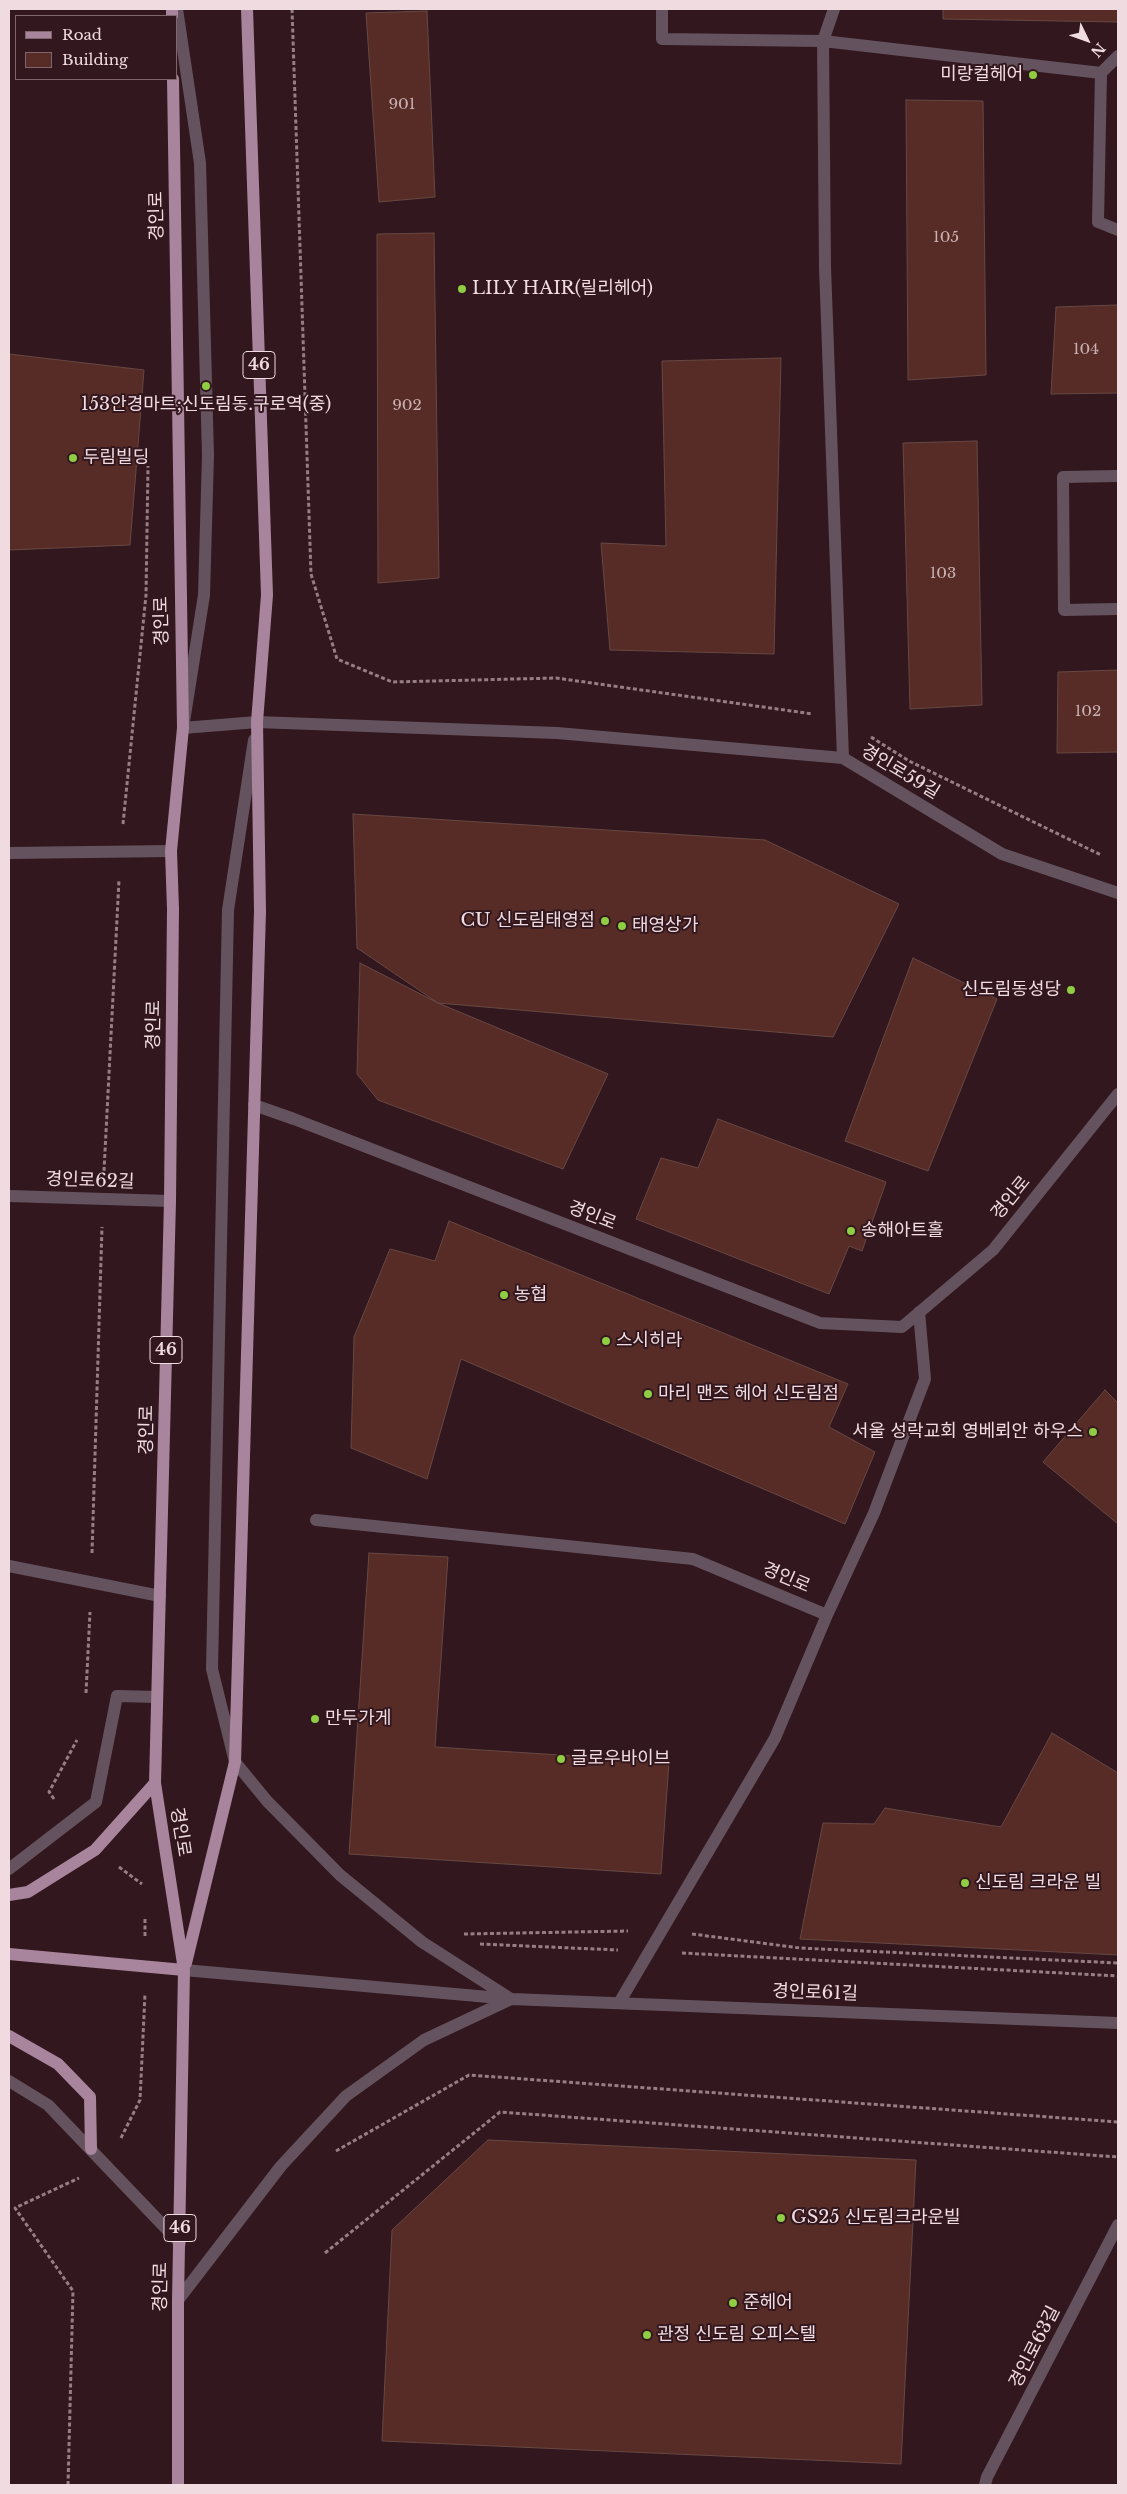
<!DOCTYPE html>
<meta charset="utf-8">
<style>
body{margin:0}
#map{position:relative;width:1127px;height:2494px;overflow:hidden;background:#32171e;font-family:"Libre Baskerville",serif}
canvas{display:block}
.frame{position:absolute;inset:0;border:10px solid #f0dce0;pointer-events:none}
.legend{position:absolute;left:15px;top:15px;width:162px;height:65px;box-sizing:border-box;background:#32171e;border:1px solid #7e666c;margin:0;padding:6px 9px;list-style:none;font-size:15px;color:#f0dce0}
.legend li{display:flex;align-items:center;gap:10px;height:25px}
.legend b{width:25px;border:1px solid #7e666c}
.north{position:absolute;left:1062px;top:15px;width:50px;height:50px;-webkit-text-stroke:4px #32171e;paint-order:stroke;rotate:132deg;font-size:14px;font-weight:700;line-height:20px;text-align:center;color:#f0dce0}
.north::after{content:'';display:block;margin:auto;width:18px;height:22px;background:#f0dce0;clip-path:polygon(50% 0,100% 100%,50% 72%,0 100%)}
</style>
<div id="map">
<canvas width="1127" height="2494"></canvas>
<div class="frame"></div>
<ul class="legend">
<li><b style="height:6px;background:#a8859c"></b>Road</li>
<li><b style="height:14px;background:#572c26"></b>Building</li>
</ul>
<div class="north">N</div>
</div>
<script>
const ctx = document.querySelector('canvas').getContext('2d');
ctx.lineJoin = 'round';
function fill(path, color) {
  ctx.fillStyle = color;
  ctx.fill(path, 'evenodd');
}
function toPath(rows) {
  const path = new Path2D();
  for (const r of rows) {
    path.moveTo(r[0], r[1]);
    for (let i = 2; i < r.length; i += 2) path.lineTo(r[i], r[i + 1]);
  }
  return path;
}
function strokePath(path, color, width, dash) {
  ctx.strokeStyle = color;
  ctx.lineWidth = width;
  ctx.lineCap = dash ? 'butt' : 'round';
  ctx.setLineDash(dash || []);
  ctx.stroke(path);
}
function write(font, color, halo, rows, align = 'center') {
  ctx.font = font + ' "Libre Baskerville","Noto Sans KR",serif';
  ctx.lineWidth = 4;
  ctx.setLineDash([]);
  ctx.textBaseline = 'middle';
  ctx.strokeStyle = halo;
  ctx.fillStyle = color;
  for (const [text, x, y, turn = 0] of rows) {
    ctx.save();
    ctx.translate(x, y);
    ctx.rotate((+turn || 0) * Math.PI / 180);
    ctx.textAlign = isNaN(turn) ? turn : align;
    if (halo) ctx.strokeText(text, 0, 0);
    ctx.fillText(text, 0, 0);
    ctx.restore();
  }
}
const building = toPath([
 [943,9,1118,9,1118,22,943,19,943,9],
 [427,11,435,197,379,202,366,13,427,11],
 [906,100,983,101,986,375,908,380,906,100],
 [434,233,439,578,378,583,377,234,434,233],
 [1118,305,1118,393,1051,394,1056,307,1118,305],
 [9,354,144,370,130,545,9,550,9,354],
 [781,358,774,654,610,650,601,543,666,546,662,361,781,358],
 [977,441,982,705,910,709,903,443,977,441],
 [1118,670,1118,752,1057,753,1058,672,1118,670],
 [353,814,765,840,899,904,833,1037,438,1003,357,948,353,814],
 [913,958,997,999,928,1171,845,1141,913,958],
 [360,963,438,1003,608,1074,563,1169,378,1100,357,1074,360,963],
 [718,1119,886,1182,862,1251,849,1246,829,1294,636,1219,661,1158,698,1168,718,1119],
 [449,1221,848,1384,829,1427,875,1452,845,1524,461,1359,427,1479,351,1448,354,1337,390,1249,435,1261,449,1221],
 [1105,1390,1118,1403,1118,1524,1043,1462,1105,1390],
 [369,1553,448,1557,435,1747,669,1762,661,1874,349,1854,369,1553],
 [1052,1733,1118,1773,1118,1955,800,1939,823,1823,874,1824,885,1808,1001,1827,1052,1733],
 [488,2140,916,2160,901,2464,382,2441,392,2230,488,2140]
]);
fill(building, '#572c26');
strokePath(building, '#674843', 1);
strokePath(toPath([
 [292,9,311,574,337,659,392,682,556,678,813,714],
 [871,737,909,761,1101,855],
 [123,824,146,595,148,466],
 [104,1171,119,880],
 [92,1553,102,1227],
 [86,1693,90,1612],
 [54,1799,49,1792,77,1740],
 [119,1867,142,1884],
 [145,1919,145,1938],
 [464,1934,628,1931],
 [692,1934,800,1948,1118,1963],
 [480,1944,618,1950],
 [682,1953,1118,1976],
 [121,2138,140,2100,145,1994],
 [336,2151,469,2075,1118,2122],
 [325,2253,500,2112,1118,2157],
 [68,2485,73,2291,15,2208,79,2178]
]), '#967e84', 3, [4, 2.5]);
strokePath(toPath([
 [177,9,200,163,208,455,204,595,183,728,257,722,557,733,843,758,1002,854,1118,893],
 [662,9,662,39,823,41,825,267,843,758],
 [834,9,823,41,1101,73],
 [1118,56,1101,73,1098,222,1118,230],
 [1118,476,1063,477,1064,610,1118,609],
 [254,740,228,910,212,1669,235,1762,267,1801,340,1875,422,1942,511,1999],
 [9,853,171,851],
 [254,1105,294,1119,820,1323,902,1327,993,1250,1118,1094],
 [9,1196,170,1201],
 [316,1520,693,1559,827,1615,874,1513,925,1379,919,1312],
 [9,1566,160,1596],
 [9,1869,96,1802,117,1696,157,1697],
 [184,1970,511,1999,1118,2023],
 [619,2003,775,1738,827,1615],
 [9,2081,48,2105,180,2243],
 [178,2300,281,2166,346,2096,424,2040,511,1999],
 [985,2485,987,2477,1118,2225]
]), '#64535e', 12);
strokePath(toPath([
 [172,9,172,16],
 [173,79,183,728,171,851,173,909,170,1201,155,1783,184,1970,178,2300,178,2485],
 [9,1895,28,1892,95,1850,155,1783],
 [9,1954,184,1970],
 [186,1963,235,1762,260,911,257,722,267,595,247,9],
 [9,2036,58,2064,90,2097,91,2149]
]), '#a8859c', 12);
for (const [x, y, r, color] of [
 [1033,75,5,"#8fcd42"],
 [462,289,5,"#8fcd42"],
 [206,386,5,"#8fcd42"],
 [73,458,5,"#8fcd42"],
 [605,921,5,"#8fcd42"],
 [622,926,5,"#8fcd42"],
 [1071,990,5,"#8fcd42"],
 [851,1231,5,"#8fcd42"],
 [504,1295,5,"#8fcd42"],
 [606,1341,5,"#8fcd42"],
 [648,1394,5,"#8fcd42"],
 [1093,1432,5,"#8fcd42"],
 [315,1719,5,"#8fcd42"],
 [561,1759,5,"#8fcd42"],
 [965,1883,5,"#8fcd42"],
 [781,2218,5,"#8fcd42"],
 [733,2303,5,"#8fcd42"],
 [647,2335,5,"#8fcd42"]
]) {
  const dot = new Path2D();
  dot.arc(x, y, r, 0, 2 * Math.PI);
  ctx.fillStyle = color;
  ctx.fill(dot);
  strokePath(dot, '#32171e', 2);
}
write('15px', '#cab0b2', null, [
 ["901",402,105],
 ["105",946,238],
 ["104",1086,350],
 ["902",407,406],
 ["103",943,574],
 ["102",1088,712]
]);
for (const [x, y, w] of [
 [259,365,32],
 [166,1350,32],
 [180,2228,32]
]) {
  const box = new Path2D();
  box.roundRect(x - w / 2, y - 13.5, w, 27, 4);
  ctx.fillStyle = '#32171e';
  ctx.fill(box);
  strokePath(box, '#f0dce0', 1);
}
write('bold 16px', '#f0dce0', null, [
 ["46",259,365],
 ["46",166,1350],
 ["46",180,2228]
]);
write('18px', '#f0dce0', '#32171e', [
 ["미랑컬헤어",1023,75,"right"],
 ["LILY HAIR(릴리헤어)",472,289],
 ["153안경마트;신도림동.구로역(중)",206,405,"center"],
 ["두림빌딩",83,458],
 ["CU 신도림태영점",595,921,"right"],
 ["태영상가",632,926],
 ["신도림동성당",1061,990,"right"],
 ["송해아트홀",861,1231],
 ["농협",514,1295],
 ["스시히라",616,1341],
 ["마리 맨즈 헤어 신도림점",658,1394],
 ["서울 성락교회 영베뢰안 하우스",1083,1432,"right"],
 ["만두가게",325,1719],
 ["글로우바이브",571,1759],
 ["신도림 크라운 빌",975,1883],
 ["GS25 신도림크라운빌",791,2218],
 ["준헤어",743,2303],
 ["관정 신도림 오피스텔",657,2335]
], 'left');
write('18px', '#f0dce0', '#32171e', [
 ["경인로",157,216,-91],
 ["경인로",162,621,-91],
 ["경인로59길",900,772,31],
 ["경인로",154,1025,-89],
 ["경인로62길",90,1181,2],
 ["경인로",1011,1198,-51],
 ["경인로",592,1216,21],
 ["경인로",147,1430,-89],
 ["경인로",786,1578,23],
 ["경인로",180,1832,81],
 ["경인로61길",815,1993,2],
 ["경인로",161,2287,-89],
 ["경인로63길",1035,2347,-63]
]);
</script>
